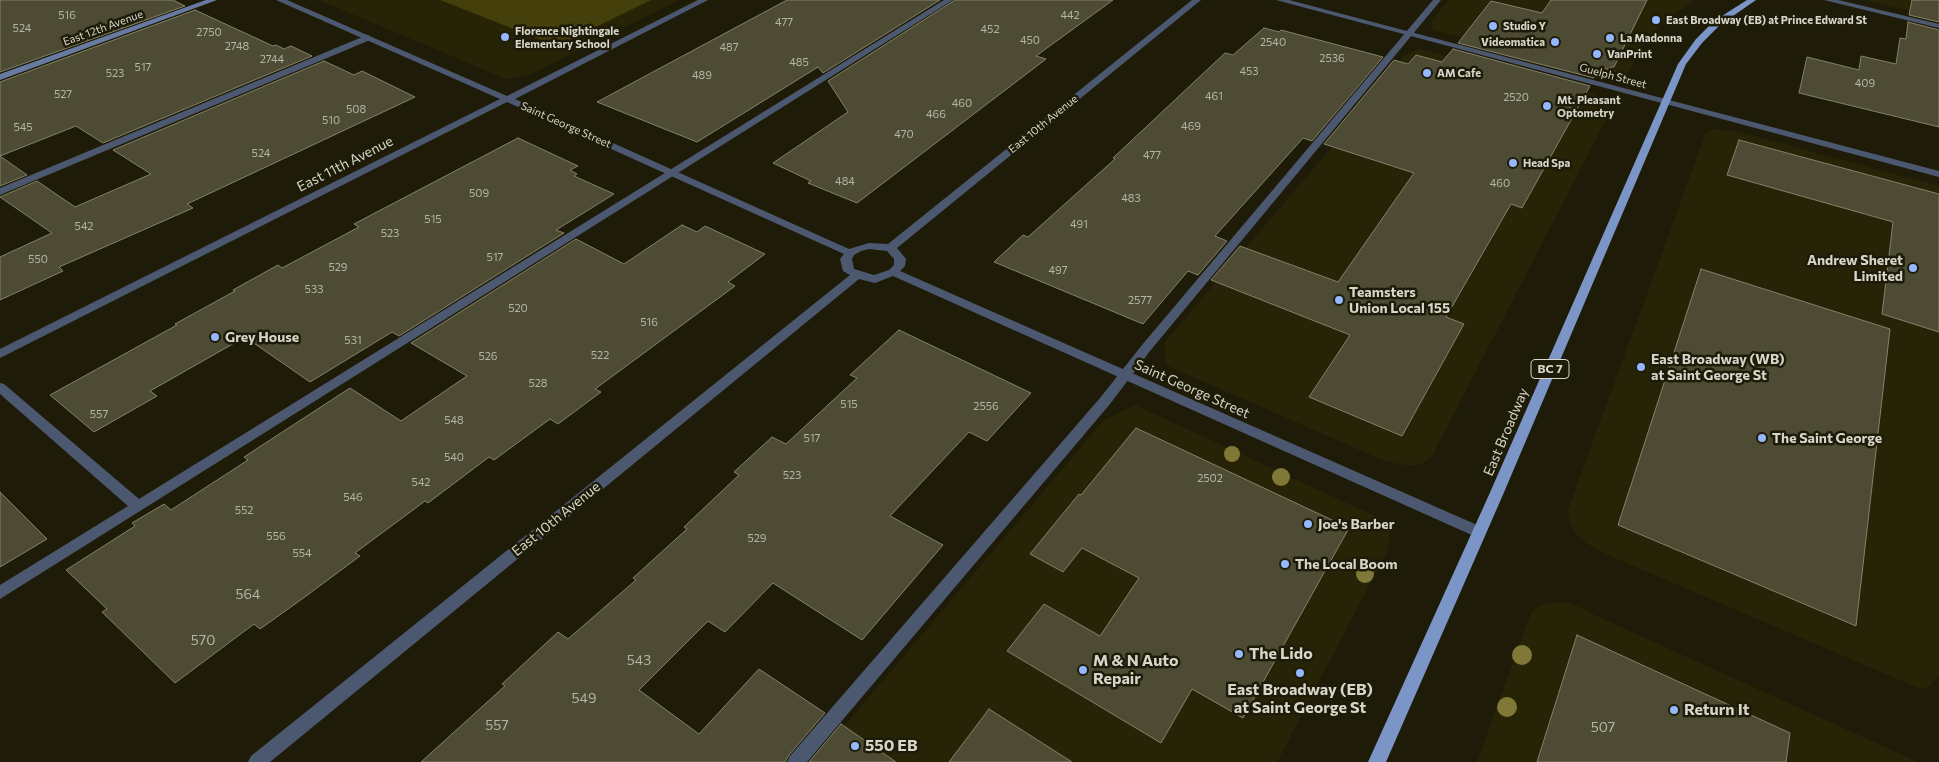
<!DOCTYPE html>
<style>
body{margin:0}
canvas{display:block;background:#1e1c08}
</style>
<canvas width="1939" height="762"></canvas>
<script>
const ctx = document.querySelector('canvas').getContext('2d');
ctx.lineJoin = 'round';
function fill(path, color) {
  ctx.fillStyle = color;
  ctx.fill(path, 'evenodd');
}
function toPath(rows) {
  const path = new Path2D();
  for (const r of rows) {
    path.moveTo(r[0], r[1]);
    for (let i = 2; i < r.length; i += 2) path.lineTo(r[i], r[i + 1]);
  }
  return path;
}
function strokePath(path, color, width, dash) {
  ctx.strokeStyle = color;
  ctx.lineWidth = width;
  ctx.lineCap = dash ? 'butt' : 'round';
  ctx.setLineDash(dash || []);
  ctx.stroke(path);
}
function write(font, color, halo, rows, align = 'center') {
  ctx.font = font + ' Commissioner,sans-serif';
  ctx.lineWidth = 5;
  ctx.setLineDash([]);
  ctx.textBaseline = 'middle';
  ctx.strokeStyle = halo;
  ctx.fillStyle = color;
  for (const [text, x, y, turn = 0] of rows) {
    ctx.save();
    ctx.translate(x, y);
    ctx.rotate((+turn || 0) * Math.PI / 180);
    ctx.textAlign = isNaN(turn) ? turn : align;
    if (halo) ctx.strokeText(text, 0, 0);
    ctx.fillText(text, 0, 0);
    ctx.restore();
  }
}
fill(toPath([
 [319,0,680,0,531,74,506,79],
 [1449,0,1695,0,1662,23,1639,49,1630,71,1624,75,1613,75,1433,30,1431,21],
 [1863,0,1939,0,1939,17],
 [1420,49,1589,92,1607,100,1611,105,1610,112,1432,456,1423,463,1412,466,1387,462,1166,365,1164,343,1333,146,1403,56],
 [1718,129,1739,132,1939,186,1939,676,1926,689,1918,688,1610,556,1586,543,1575,533,1570,523,1568,510,1705,135,1709,130],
 [1135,405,1379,518,1388,530,1390,539,1388,549,1277,762,814,762,1104,420],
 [1552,602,1568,603,1588,610,1590,613,1918,762,1477,762,1531,613,1539,606]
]), '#262306');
fill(toPath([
 [440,0,651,0,557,46]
]), '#453f0c');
const building = toPath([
 [0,0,173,0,185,6,0,72,0,0],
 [787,0,940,0,823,73,818,67,697,142,597,102,787,0],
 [955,0,1113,0,1036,56,1046,59,857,203,808,183,811,181,773,163,848,112,828,81,955,0],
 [1551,0,1647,0,1614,67,1611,67,1610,70,1600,67,1594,78,1458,43,1491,1,1542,13,1551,0],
 [1912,0,1939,0,1939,22,1909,15,1912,0],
 [195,10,273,46,276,45,284,49,291,46,312,56,103,143,76,126,0,156,0,82,195,10],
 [1908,22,1939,30,1939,127,1799,93,1807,57,1859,70,1861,56,1896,64,1900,38,1906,39,1908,22],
 [1264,28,1279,32,1281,30,1383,57,1312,141,1303,138,1215,236,1227,241,1198,275,1188,271,1143,324,994,262,1023,235,1028,237,1115,159,1113,158,1225,53,1233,55,1264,28],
 [1453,49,1590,86,1522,208,1511,204,1446,317,1464,324,1402,436,1309,397,1350,335,1211,280,1240,246,1338,282,1414,173,1324,144,1394,60,1408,64,1416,55,1442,62,1453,49],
 [324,61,354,75,362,71,415,97,187,204,193,208,59,267,63,271,0,300,0,257,52,233,0,197,37,181,75,207,151,174,113,150,324,61],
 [518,138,578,166,570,170,577,174,574,176,614,194,556,230,564,233,399,336,392,332,310,382,245,337,150,391,157,396,94,432,50,395,177,325,175,324,235,291,233,290,278,265,282,268,359,227,354,224,518,138],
 [1739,140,1939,194,1939,332,1882,314,1893,222,1727,175,1739,140],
 [0,156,27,175,0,186,0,156],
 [682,225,697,232,705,226,765,254,728,282,735,286,595,389,601,392,558,424,550,419,494,460,489,457,428,503,425,501,355,553,360,556,302,599,260,629,254,624,175,683,102,612,107,609,66,570,135,526,132,523,164,504,171,510,248,460,244,457,350,388,401,421,467,376,411,343,576,239,624,264,682,225],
 [1701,269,1890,329,1856,626,1618,525,1701,269],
 [899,330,1031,393,987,441,969,432,890,516,943,545,862,640,773,583,725,632,708,621,639,690,699,734,759,669,825,713,789,755,785,762,421,762,505,686,502,684,558,632,568,639,636,580,633,578,687,529,684,527,739,475,734,472,772,437,786,444,857,378,850,375,899,330],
 [1136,428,1349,528,1243,718,1192,689,1161,743,1007,651,1044,604,1100,636,1139,578,1082,548,1063,572,1030,554,1079,494,1081,495,1136,428],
 [0,492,47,539,0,567,0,492],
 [1577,635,1790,733,1786,762,1537,762,1577,635],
 [989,709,1072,762,949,762,989,709],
 [841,724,896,762,809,762,841,724]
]);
fill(building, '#4e4b35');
strokePath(building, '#838169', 1);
fill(toPath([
 [944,0,953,0,0,599,0,585,128,506,0,394,0,383,4,384,139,499,944,0],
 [1433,0,1441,0,1150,351,1110,404,807,762,787,762,790,756,1100,398,1142,345,1433,0],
 [367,35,370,36,370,40,0,195,0,188,367,35]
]), '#4c5870');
fill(toPath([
 [276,0,287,0,507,96,698,0,708,0,515,99,849,249,869,243,888,244,1192,0,1201,0,897,248,906,259,905,266,900,271,1484,528,1486,532,1484,536,1479,538,1474,536,893,276,875,283,859,279,270,762,248,762,251,756,850,275,843,271,840,259,844,254,507,102,0,358,0,349,500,99,276,0],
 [869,249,887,251,894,259,894,265,889,270,874,275,854,269,852,259,854,255,861,251,869,249],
 [1276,0,1289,0,1939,171,1939,177,1276,0],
 [1824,0,1838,0,1939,24,1939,28,1824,0]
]), '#4c5870');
fill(toPath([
 [206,0,217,0,0,80,0,74,206,0]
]), '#677aa1');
fill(toPath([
 [1747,0,1756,0,1720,25,1702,43,1686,64,1502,497,1386,762,1368,762,1488,497,1678,64,1696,39,1714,21,1747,0]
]), '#7c95c7');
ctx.fillStyle = '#7f7837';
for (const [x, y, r] of [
 [1232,454,8],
 [1281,477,9],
 [1365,574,9],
 [1522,655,10],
 [1507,707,10]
]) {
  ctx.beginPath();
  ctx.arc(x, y, r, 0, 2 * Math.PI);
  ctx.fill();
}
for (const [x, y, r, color] of [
 [1656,20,5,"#94b7fd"],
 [1493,26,5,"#94b7fd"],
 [505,37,5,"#94b7fd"],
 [1610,38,5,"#94b7fd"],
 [1555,42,5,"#94b7fd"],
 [1597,54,5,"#94b7fd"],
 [1427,73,5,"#94b7fd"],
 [1547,106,5,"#94b7fd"],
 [1513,163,5,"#94b7fd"],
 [1913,268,5,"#94b7fd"],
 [1339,300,5,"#94b7fd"],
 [215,337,5,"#94b7fd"],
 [1641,367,5,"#94b7fd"],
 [1762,438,5,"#94b7fd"],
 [1308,524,5,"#94b7fd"],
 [1285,564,5,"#94b7fd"],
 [1239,654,5,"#94b7fd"],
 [1083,670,5,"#94b7fd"],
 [1300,673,5,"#94b7fd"],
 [1674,710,5,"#94b7fd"],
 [855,746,5,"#94b7fd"]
]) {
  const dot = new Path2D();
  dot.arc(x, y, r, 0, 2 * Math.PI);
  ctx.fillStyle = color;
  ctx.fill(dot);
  strokePath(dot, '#1e1c08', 2);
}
write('11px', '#b5b3a5', null, [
 ["516",67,15],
 ["442",1070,15],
 ["477",784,22],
 ["524",22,28],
 ["452",990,29],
 ["2750",209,32],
 ["450",1030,40],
 ["2540",1273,42],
 ["2748",237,46],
 ["487",729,47],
 ["2536",1332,58],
 ["2744",272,59],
 ["485",799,62],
 ["517",143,67],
 ["453",1249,71],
 ["523",115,73],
 ["489",702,75],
 ["409",1865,83],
 ["527",63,94],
 ["461",1214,96],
 ["2520",1516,97],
 ["460",962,103],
 ["508",356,109],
 ["466",936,114],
 ["510",331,120],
 ["469",1191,126],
 ["545",23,127],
 ["470",904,134],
 ["524",261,153],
 ["477",1152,155],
 ["484",845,181],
 ["460",1500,183],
 ["509",479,193],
 ["483",1131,198],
 ["515",433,219],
 ["491",1079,224],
 ["542",84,226],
 ["523",390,233],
 ["517",495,257],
 ["550",38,259],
 ["529",338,267],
 ["497",1058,270],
 ["533",314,289],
 ["2577",1140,300],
 ["520",518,308],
 ["516",649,322],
 ["531",353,340],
 ["522",600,355],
 ["526",488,356],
 ["528",538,383],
 ["515",849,404],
 ["2556",986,406],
 ["557",99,414],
 ["548",454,420],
 ["517",812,438],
 ["540",454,457],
 ["523",792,475],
 ["2502",1210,478],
 ["542",421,482],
 ["546",353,497],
 ["552",244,510],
 ["556",276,536],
 ["529",757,538],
 ["554",302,553]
]);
write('bold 11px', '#d7d6ca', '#1e1c08', [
 ["East Broadway (EB) at Prince Edward St",1666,20],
 ["Studio Y",1503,26],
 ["Florence Nightingale",515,31],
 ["Elementary School",515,44],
 ["La Madonna",1620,38],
 ["Videomatica",1545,42,"right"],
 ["VanPrint",1607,54],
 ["AM Cafe",1437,73],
 ["Mt. Pleasant",1557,100],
 ["Optometry",1557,113],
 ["Head Spa",1523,163]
], 'left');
write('11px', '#d7d6ca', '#1e1c08', [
 ["East 12th Avenue",103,28,-20],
 ["Guelph Street",1613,76,15],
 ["East 10th Avenue",1043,124,-39],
 ["Saint George Street",566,125,24]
]);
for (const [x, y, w] of [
 [1550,369,38]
]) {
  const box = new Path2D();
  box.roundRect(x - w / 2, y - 9.5, w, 19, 4);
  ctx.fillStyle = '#1e1c08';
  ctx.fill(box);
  strokePath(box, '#d7d6ca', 1);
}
write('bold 12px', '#d7d6ca', null, [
 ["BC 7",1550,369]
]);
write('14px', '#d7d6ca', '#1e1c08', [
 ["East 11th Avenue",345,164,-27],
 ["Saint George Street",1192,389,24],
 ["East Broadway",1506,432,-67],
 ["East 10th Avenue",556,519,-39]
]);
write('bold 14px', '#d7d6ca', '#1e1c08', [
 ["Andrew Sheret",1903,260,"right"],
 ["Limited",1903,276,"right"],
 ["Teamsters",1349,292],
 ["Union Local 155",1349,308],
 ["Grey House",225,337],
 ["East Broadway (WB)",1651,359],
 ["at Saint George St",1651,375],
 ["The Saint George",1772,438],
 ["Joe's Barber",1318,524],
 ["The Local Boom",1295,564]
], 'left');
write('14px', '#b5b3a5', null, [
 ["564",248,594],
 ["570",203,640],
 ["543",639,660],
 ["549",584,698],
 ["557",497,725],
 ["507",1603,727]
]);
write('bold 16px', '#d7d6ca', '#1e1c08', [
 ["The Lido",1249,654],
 ["M & N Auto",1093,661],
 ["Repair",1093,679],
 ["East Broadway (EB)",1300,690,"center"],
 ["at Saint George St",1300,708,"center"],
 ["Return It",1684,710],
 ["550 EB",865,746]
], 'left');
</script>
